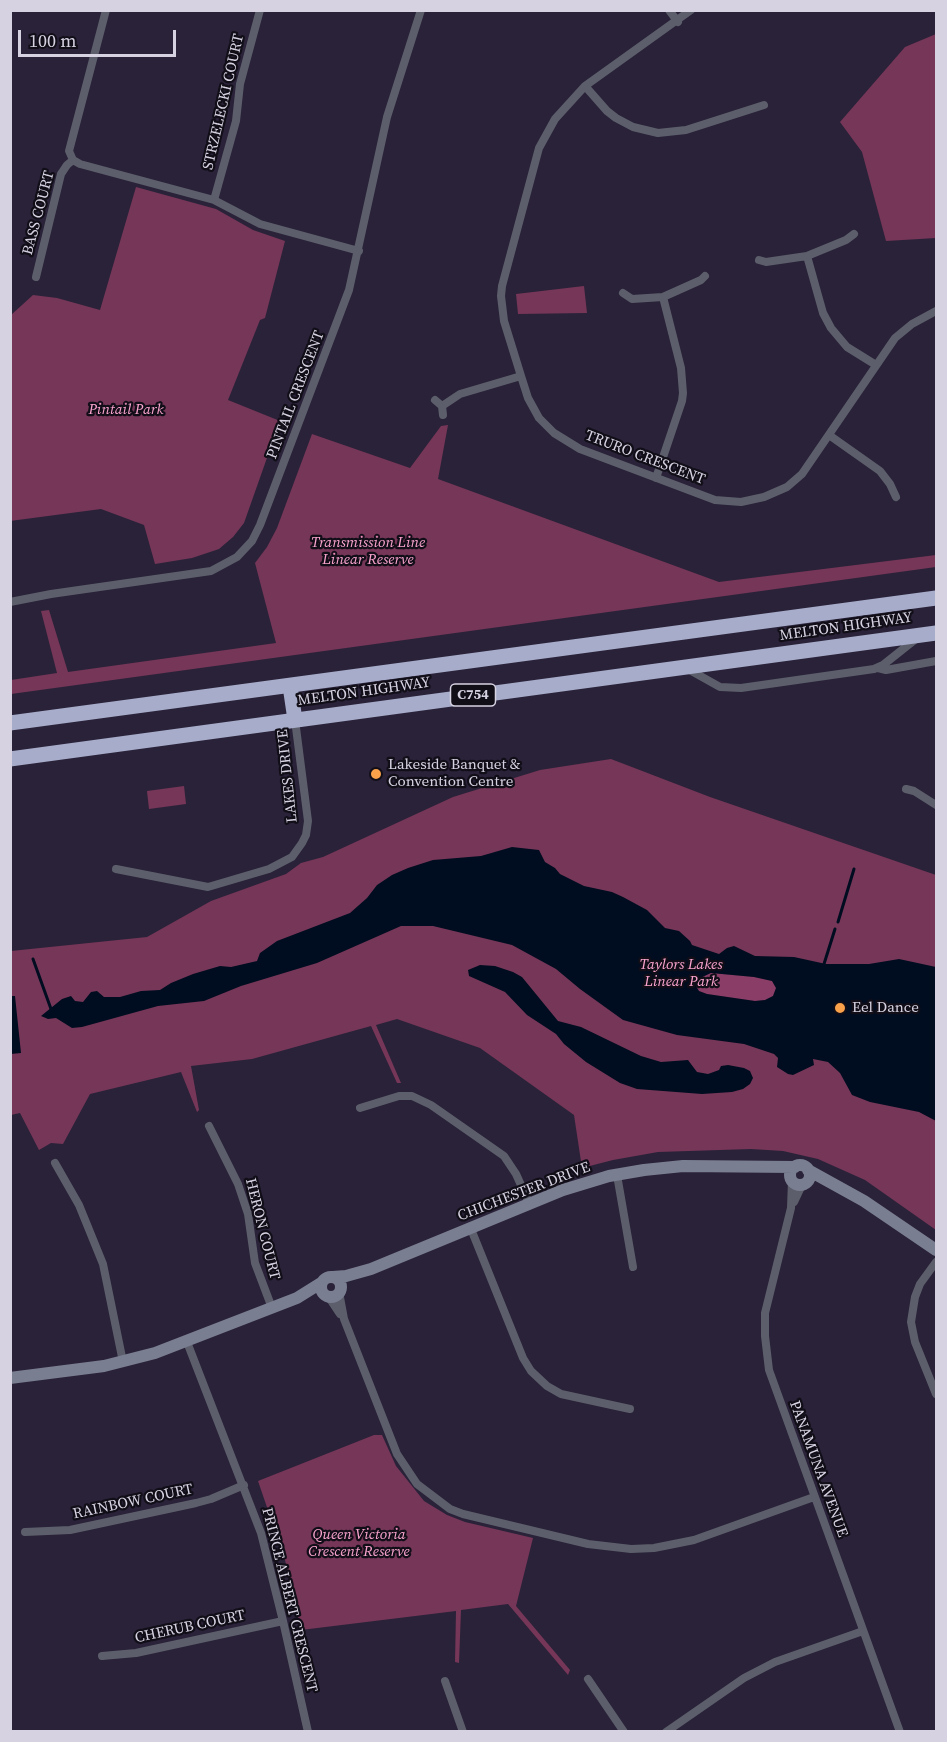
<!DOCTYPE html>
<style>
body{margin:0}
#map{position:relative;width:947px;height:1742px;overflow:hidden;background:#2a2239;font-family:"Source Serif 4",serif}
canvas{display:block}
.frame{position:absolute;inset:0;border:12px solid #d7d2e1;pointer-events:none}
.scale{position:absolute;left:18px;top:30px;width:158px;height:27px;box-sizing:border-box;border:3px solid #d7d2e1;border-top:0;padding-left:8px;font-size:18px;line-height:21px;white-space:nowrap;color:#d7d2e1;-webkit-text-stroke:4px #110e18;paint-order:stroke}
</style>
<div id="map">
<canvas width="947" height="1742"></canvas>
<div class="frame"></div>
<div class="scale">100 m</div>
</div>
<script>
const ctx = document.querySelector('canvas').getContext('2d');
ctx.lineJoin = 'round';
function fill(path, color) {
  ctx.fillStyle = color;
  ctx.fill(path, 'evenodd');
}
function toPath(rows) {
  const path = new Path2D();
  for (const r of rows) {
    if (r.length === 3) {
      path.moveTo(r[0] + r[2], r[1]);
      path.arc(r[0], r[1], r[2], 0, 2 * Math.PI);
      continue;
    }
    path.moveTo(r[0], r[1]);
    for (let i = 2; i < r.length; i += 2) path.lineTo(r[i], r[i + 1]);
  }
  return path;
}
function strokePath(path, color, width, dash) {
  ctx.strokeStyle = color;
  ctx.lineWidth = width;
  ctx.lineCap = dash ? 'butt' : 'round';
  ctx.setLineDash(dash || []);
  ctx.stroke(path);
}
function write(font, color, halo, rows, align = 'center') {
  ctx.font = font + ' "Source Serif 4",serif';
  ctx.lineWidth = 4.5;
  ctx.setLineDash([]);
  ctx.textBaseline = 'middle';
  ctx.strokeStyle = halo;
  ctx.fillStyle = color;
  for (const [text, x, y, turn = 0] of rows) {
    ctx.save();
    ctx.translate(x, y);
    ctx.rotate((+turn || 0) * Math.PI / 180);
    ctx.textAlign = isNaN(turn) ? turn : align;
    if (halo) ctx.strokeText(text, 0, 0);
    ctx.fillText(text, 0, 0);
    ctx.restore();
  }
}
fill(toPath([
 [936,34,936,238,886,241,862,152,840,122,905,47],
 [136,187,216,209,253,230,285,241,265,318,260,320,228,400,280,421,244,523,233,537,219,549,192,558,155,564,144,525,101,509,10,521,11,315,33,295,57,298,100,310],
 [584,286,587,313,518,314,516,294],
 [448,425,438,479,719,582,936,555,936,567,11,694,11,680,57,673,41,611,49,610,68,672,276,643,255,563,267,547,277,528,312,434,410,468,441,426],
 [611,759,710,797,936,875,936,1230,865,1180,818,1159,783,1151,751,1149,658,1152,613,1160,582,1168,574,1115,480,1048,397,1019,376,1025,401,1083,397,1083,371,1026,252,1059,191,1066,199,1110,197,1112,181,1072,90,1094,63,1144,51,1143,39,1150,20,1113,11,1115,11,951,147,937,211,901,286,874,301,863,323,857,453,797,540,770],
 [184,786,186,804,149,809,147,791],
 [374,1435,382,1435,396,1466,424,1501,447,1515,465,1522,533,1538,516,1606,570,1670,568,1675,508,1604,461,1610,459,1663,455,1662,456,1611,301,1630,285,1560,258,1481]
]), '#763658');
fill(toPath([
 [711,973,754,977,772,981,776,988,773,996,765,1000,755,1001,707,994,699,991,695,986,698,979]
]), '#8a3e67');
fill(toPath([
 [512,847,539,850,545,862,555,868,560,874,584,886,612,892,623,897,647,910,665,928,679,931,690,941,692,945,719,954,727,948,734,946,755,956,794,957,826,964,869,964,899,959,936,967,936,1121,919,1112,870,1102,852,1095,840,1073,828,1062,813,1059,814,1065,793,1075,788,1074,777,1067,778,1058,774,1054,744,1044,677,1035,623,1020,580,989,556,969,512,945,433,926,401,926,317,963,241,986,204,1001,158,1006,82,1027,72,1028,56,1018,48,1019,41,1016,62,999,71,996,75,1001,83,1002,91,992,97,991,104,997,120,997,141,991,160,990,171,983,193,974,220,966,231,967,257,961,260,953,277,941,350,913,367,898,377,885,392,875,408,868,433,860,481,856],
 [711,973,754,977,772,981,776,988,773,996,765,1000,755,1001,707,994,699,991,696,986,698,979],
 [480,965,495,966,513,972,522,977,558,1021,581,1027,641,1056,661,1062,688,1060,697,1072,708,1074,719,1070,721,1066,728,1065,744,1068,750,1071,753,1078,750,1084,743,1089,732,1092,702,1094,637,1089,620,1083,586,1062,564,1044,556,1034,527,1015,505,992,469,976,468,970],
 [11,996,15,996,21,1053,11,1054]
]), '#000d20');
strokePath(toPath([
 [838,922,854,869],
 [33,959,51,1009],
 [824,964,835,929]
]), '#000d20', 3);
strokePath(toPath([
 [106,10,69,151,73,160,80,164,214,200,260,224,359,251],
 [669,10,678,22],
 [691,10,585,86,555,119,539,148,502,286,501,296,504,321,521,376,528,398,539,418,554,433,580,449,715,500,741,502,764,497,787,487,802,474,895,338,912,324,936,311],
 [585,86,607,111,616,118,633,127,658,133,686,130,764,105],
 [214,200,236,121,240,84,260,10],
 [807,256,823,313,831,328,847,347,876,365],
 [759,260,766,262,807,256,846,240,854,234],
 [36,277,61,174,67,165,73,160],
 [623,293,632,299,663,297,701,280,705,276],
 [435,400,442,406,443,415],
 [442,406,460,394,521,376],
 [829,435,880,471,890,484,896,497],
 [656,478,682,401,683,393,681,368,663,297],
 [10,602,51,594,211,571,237,557,252,541,260,525,349,290,387,117,421,10],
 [686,668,720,687,741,688,874,669,883,665,917,638],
 [878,668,886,670,936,661],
 [906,789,914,791,936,805],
 [116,869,208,887,269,869,292,857,302,843,306,835,308,821,295,720],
 [360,1108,399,1096,412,1096,431,1105,504,1156,516,1174,530,1205],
 [209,1126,238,1184,248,1214,255,1263,272,1308],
 [55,1163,79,1205,103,1264,123,1362],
 [617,1175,633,1267],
 [792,1181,791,1208,765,1313,765,1336,769,1370,900,1732],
 [794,1202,802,1185],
 [471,1229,523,1358,531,1371,547,1386,561,1394,630,1409],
 [936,1262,920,1284,915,1297,911,1322,915,1342,936,1394],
 [339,1292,344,1319,397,1454,417,1484,450,1509,463,1514,588,1544,631,1549,654,1548,694,1540,814,1497],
 [328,1296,340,1314],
 [187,1342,261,1533,283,1621,308,1732],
 [25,1532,70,1530,196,1503,211,1499,244,1485],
 [102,1656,136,1653,283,1621],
 [588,1679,624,1732],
 [445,1681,463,1732],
 [666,1732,744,1678,775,1662,863,1631]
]), '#5c5f6b', 8);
strokePath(toPath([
 [800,1175,10],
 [808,1170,864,1201,936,1250],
 [331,1287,10],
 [333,1277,346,1276,371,1269,563,1190,609,1176,644,1170,683,1166,795,1167],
 [10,1378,104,1366,155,1353,297,1298,321,1283]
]), '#7a7e91', 12);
strokePath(toPath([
 [290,686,295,720],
 [10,723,936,598],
 [10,759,936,633]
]), '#a6acc9', 15);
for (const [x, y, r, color] of [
 [376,774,6,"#f8a14a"],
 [840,1008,6,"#f8a14a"]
]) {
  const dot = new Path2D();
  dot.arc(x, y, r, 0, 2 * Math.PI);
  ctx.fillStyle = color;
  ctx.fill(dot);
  strokePath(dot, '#110e18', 2);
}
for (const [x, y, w] of [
 [473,695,45]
]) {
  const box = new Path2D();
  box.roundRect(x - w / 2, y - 11, w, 22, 4.5);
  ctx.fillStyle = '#110e18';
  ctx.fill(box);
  strokePath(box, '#d7d2e1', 1.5);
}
write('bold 14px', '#d7d2e1', null, [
 ["C754",473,695]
]);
write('15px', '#d7d2e1', '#110e18', [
 ["STRZELECKI COURT",224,102,-77],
 ["BASS COURT",39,213,-75],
 ["PINTAIL CRESCENT",296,395,-69],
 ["TRURO CRESCENT",645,458,21],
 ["MELTON HIGHWAY",846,627,-8],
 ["MELTON HIGHWAY",364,692,-8],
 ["LAKES DRIVE",288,776,-96],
 ["CHICHESTER DRIVE",524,1192,-21],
 ["HERON COURT",262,1229,76],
 ["PANAMUNA AVENUE",818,1469,70],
 ["RAINBOW COURT",133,1502,-12],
 ["PRINCE ALBERT CRESCENT",289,1600,76],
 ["CHERUB COURT",190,1627,-12]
]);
write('italic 15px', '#fba4cf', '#110e18', [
 ["Pintail Park",126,410],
 ["Transmission Line",368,543],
 ["Linear Reserve",368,560],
 ["Taylors Lakes",681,965],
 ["Linear Park",681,982],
 ["Queen Victoria",359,1535],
 ["Crescent Reserve",359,1552]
]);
write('15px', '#d7d2e1', '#110e18', [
 ["Lakeside Banquet &",388,765],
 ["Convention Centre",388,782],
 ["Eel Dance",852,1008]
], 'left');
</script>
